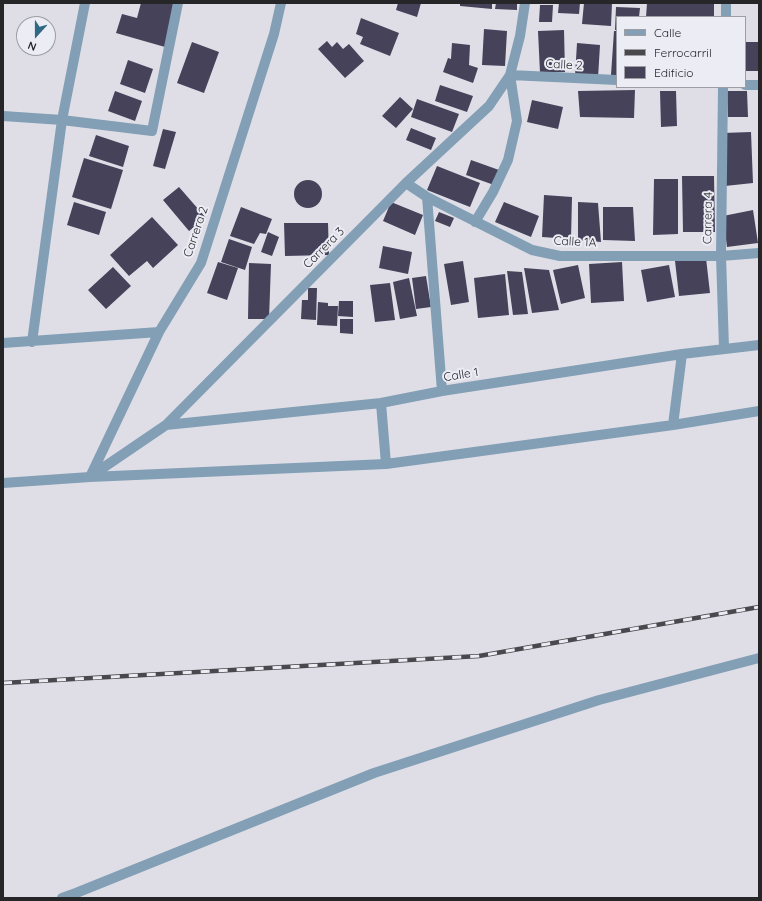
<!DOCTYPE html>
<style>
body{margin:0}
#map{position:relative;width:762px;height:901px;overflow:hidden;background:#dfdee7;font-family:Quicksand,sans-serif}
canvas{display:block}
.frame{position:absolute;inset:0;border:4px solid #262629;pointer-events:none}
.legend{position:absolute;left:616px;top:16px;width:130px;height:72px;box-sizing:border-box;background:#ececf5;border:1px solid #9d9da3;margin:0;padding:5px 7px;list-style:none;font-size:12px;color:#262629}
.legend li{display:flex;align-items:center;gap:8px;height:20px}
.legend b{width:20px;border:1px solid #9d9da3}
.north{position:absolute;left:16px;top:16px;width:40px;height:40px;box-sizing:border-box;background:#ececf5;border:1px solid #9d9da3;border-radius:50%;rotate:201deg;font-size:11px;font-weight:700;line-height:16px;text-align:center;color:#262629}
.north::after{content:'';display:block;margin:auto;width:14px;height:18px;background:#306983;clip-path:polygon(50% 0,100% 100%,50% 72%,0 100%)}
</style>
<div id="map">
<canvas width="762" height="901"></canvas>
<div class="frame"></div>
<ul class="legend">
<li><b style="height:5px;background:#829fb5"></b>Calle</li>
<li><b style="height:5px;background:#49484d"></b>Ferrocarril</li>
<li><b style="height:11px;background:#45425a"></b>Edificio</li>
</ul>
<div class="north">N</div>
</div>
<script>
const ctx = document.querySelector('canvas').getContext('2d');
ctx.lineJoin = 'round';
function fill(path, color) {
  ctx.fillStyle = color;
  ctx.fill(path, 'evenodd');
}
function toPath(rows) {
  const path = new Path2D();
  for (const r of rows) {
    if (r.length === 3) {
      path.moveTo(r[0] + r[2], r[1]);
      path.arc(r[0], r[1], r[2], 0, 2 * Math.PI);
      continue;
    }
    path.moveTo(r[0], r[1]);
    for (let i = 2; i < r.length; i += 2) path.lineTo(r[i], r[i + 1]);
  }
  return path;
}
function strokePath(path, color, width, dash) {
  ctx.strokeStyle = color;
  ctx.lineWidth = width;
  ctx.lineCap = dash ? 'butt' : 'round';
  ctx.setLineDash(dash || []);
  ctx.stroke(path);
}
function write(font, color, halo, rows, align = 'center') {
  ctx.font = font + ' Quicksand,sans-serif';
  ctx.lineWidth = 4;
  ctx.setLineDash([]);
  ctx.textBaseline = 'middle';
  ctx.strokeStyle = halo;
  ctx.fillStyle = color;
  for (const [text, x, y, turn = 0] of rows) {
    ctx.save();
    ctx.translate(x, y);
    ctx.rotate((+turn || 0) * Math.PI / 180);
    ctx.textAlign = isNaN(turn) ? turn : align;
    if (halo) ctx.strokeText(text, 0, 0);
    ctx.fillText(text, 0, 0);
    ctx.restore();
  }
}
fill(toPath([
 [141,3,176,3,165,47,116,33,122,14,137,18],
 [398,3,421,3,417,17,396,10],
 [460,3,492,3,492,9,460,6],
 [496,3,517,3,517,10,495,9],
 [559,3,580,3,579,14,558,13],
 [584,3,612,3,611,26,582,24],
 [647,3,714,3,714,17,646,17],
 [540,5,553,5,552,22,539,22],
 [616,7,640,8,639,17,617,17,617,30,615,30],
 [361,18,399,33,390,56,360,44,363,37,356,34],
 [484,29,507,31,505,66,482,65],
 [564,30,565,72,540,73,538,31],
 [614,31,617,31,617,75,611,75],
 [327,41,332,47,337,42,343,49,349,44,364,61,345,78,318,49],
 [192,42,219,52,204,93,177,83],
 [745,42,759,42,759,71,745,71],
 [452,43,470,45,469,65,478,68,473,83,443,72,448,58,451,59],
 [577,43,600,45,598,78,575,76],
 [128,60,153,69,145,93,120,84],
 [440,85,473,96,467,112,435,101],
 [635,90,634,118,580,117,578,91],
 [115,91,142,101,135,121,108,111],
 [660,91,676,91,677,126,661,127],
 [727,91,747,91,748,117,728,117],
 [400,97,413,109,396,128,382,116],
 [417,99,459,114,452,132,411,117],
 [532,100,563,107,558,129,527,122],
 [411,128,436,138,431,150,406,140],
 [163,129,176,132,165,169,153,166],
 [751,132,753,183,725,186,723,133],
 [96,135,129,146,123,167,89,156],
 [84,158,123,170,111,209,72,197],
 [471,160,499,170,494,185,466,175],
 [437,166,480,183,470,207,427,190],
 [682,176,714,176,715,232,683,232],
 [654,179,678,179,678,234,653,235],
 [308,194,14],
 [179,187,206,218,189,231,163,200],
 [544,195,572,197,571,239,542,237],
 [74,202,106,212,99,235,67,225],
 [391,202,423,215,415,235,383,221],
 [504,202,539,216,531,237,495,222],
 [578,202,598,203,601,242,578,240],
 [241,207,272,219,266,234,260,233,254,244,230,236],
 [603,207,633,207,635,241,603,240],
 [753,210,758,243,727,247,723,216],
 [439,212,454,218,450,227,435,221],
 [152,217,178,245,153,268,147,261,129,276,110,255],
 [284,223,328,223,329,255,285,256],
 [268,232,279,237,272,256,261,252],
 [229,239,252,247,245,270,221,262],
 [383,246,412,252,408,274,379,268],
 [706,258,710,293,679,296,675,261],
 [463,261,469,302,451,305,444,264],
 [218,262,238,268,227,300,207,293],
 [622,262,624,301,591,303,589,264],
 [249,263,271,264,269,319,248,319],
 [578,265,585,298,561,304,553,270],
 [669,265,675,297,647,302,641,270],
 [113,267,131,286,106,309,88,290],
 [524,268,549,270,559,310,532,313],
 [507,271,522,272,528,314,513,315],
 [505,274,509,315,478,318,474,278],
 [426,276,431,307,416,309,412,278],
 [409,278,417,316,400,319,393,282],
 [390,283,395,320,375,322,370,285],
 [308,288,317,288,316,320,301,319,302,300,308,300],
 [339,301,353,301,353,317,338,316],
 [318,302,328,303,328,306,338,306,337,326,317,325],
 [340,319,353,319,353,334,340,333]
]), '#45425a');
strokePath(toPath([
 [726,17,726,3],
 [745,85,759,85],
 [723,87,721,256,724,348],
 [3,116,62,120,152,131,178,3],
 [406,183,427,197,532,250,560,256,721,256,759,253],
 [427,197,442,391],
 [475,222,493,192,508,160,517,121,510,75,617,80],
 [32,342,62,120,85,3],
 [3,343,159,332],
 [381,403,386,464],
 [166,425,381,403,442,391,682,354,759,345],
 [673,425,682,354],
 [91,476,166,425,406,183,489,106,510,75,520,36,525,3],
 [90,477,159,332,201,263,274,34,281,3],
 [3,483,90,477,386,464,673,425,759,411],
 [62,898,76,893,374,773,599,700,759,658]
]), '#829fb5', 10);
const rail = toPath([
 [3,683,479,656,759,607]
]);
strokePath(rail, '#49484d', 4.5);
strokePath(rail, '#ececf5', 3, [9]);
write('12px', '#262629', '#ececf5', [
 ["Calle 2",564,65,3],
 ["Carrera 4",708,218,-89],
 ["Carrera 2",196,232,-71],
 ["Calle 1A",575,242,3],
 ["Carrera 3",324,248,-45],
 ["Calle 1",461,375,-9]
]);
</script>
